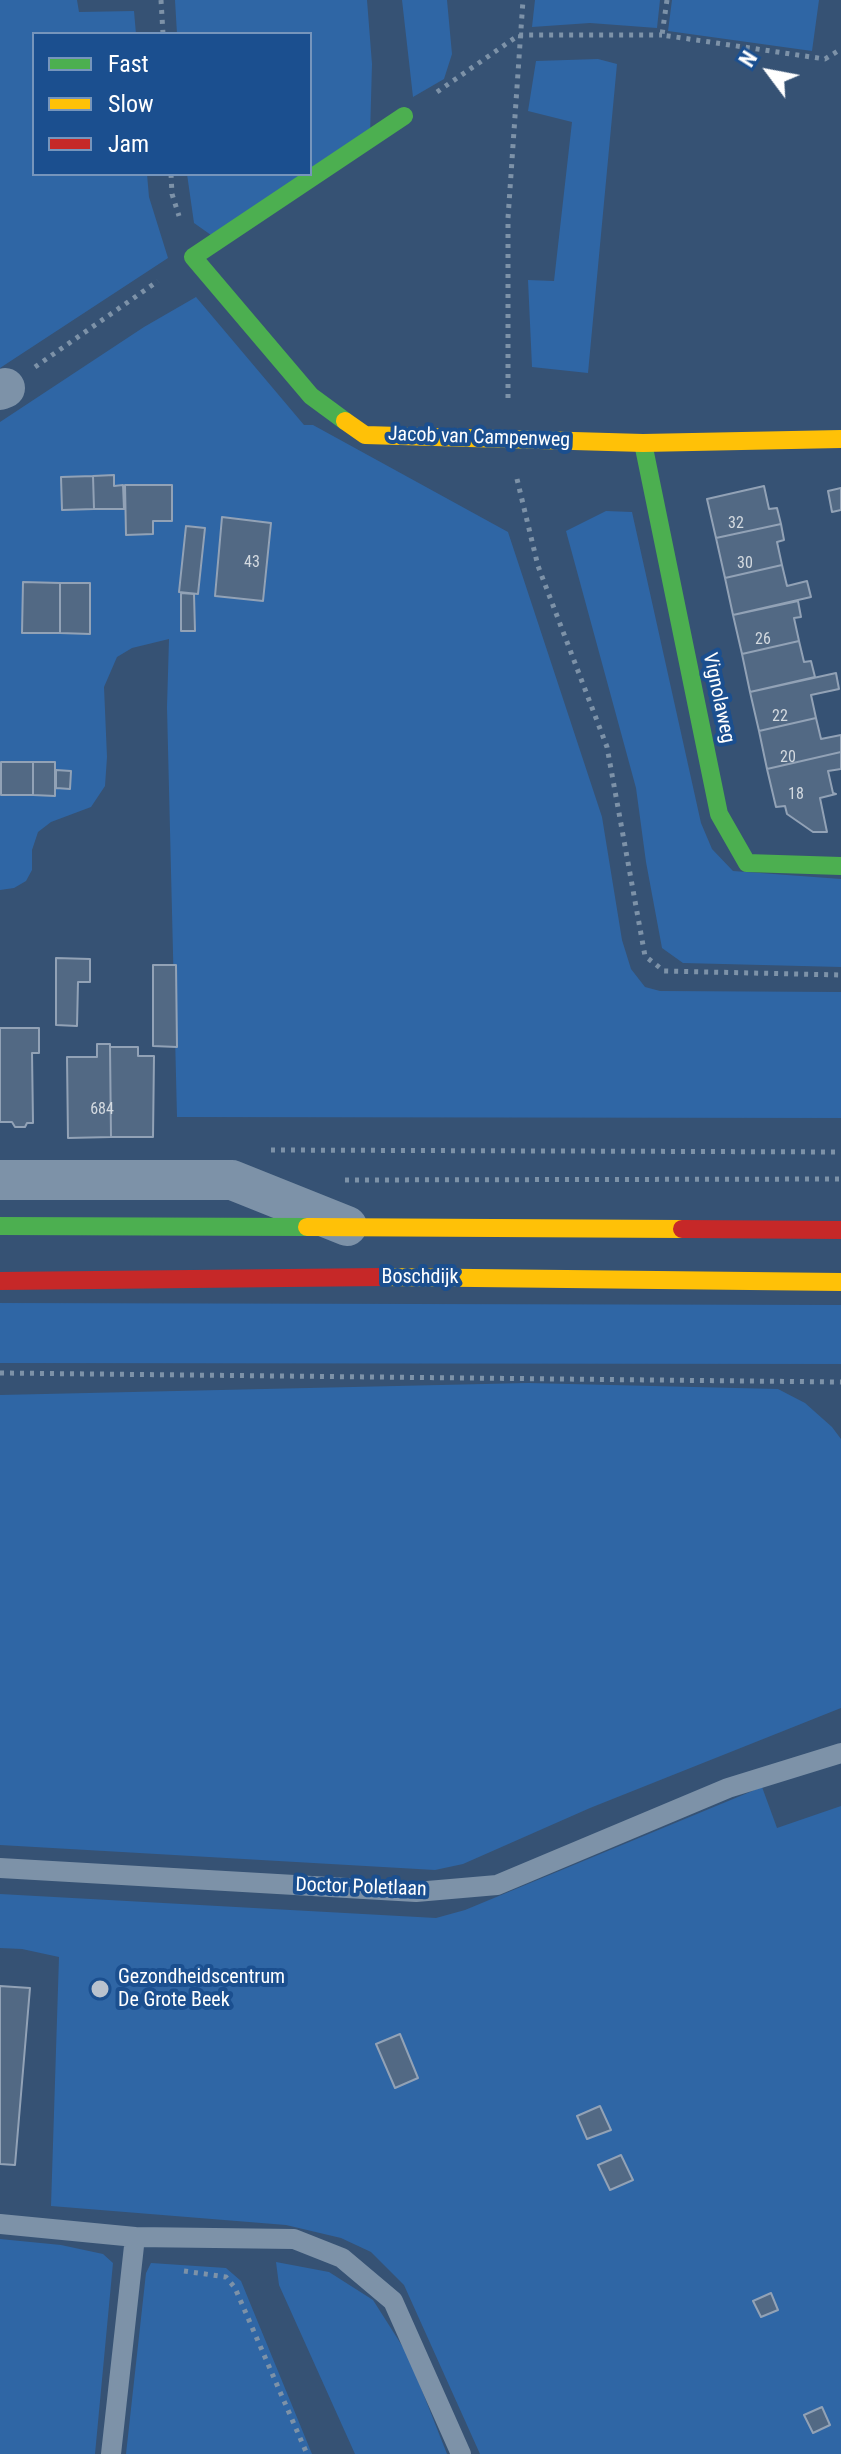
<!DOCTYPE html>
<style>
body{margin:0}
#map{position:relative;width:841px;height:2454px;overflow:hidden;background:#365274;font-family:"Roboto Condensed",sans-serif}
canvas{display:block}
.legend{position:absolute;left:32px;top:32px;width:280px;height:144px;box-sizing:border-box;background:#1b4f8f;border:2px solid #7695bc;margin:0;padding:10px 14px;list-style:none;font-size:24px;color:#fff}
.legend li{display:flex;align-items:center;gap:16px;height:40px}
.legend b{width:40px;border:2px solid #7695bc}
.north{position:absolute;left:729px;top:32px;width:80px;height:80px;-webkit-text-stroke:6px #1b4f8f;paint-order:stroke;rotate:302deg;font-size:22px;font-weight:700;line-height:32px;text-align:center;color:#fff}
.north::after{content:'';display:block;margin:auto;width:28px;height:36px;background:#fff;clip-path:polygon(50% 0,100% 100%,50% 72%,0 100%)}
</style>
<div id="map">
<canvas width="841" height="2454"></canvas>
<ul class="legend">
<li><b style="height:10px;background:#4caf50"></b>Fast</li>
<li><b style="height:10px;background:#ffc107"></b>Slow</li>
<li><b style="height:10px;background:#c62828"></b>Jam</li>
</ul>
<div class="north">N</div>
</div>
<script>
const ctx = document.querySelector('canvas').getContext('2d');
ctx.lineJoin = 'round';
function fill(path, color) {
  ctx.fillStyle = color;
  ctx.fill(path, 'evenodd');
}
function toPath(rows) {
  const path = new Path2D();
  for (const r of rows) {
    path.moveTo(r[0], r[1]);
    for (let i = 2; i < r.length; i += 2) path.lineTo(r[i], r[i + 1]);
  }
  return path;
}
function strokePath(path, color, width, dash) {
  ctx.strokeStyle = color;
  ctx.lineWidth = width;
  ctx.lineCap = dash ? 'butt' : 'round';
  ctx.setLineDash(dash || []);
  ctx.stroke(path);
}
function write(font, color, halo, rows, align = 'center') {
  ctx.font = font + ' "Roboto Condensed",sans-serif';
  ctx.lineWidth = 8;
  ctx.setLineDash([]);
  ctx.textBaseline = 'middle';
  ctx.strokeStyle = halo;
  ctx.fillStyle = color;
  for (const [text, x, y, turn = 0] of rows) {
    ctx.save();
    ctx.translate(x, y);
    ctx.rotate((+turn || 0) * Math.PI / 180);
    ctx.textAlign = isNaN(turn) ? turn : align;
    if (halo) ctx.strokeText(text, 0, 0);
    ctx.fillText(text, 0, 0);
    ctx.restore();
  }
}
fill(toPath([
 [0,0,77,0,79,12,134,11,136,34,34,34,34,174,147,174,149,197,168,258,0,368],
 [175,0,367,0,372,64,370,136,310,173,310,34,177,34],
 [402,0,447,0,452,54,444,79,413,97],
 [535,0,660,0,657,28,590,23,532,27],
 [672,0,819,0,812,51,668,31],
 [598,59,617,64,588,373,532,367,528,280,554,281,572,122,528,111,536,61],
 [187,174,309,174,211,235,194,223],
 [196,297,304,425,313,425,508,532,602,817,622,940,631,969,645,987,660,991,841,992,841,1118,177,1117,167,707,169,639,132,648,117,657,104,687,107,757,105,786,91,807,51,822,38,832,32,850,32,870,26,881,14,888,0,890,0,422,144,327],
 [606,511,632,512,701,823,712,849,733,871,841,879,841,967,683,963,662,948,646,862,636,788,566,531],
 [0,1303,841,1305,841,1364,0,1363],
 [528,1383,778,1389,805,1403,832,1427,841,1439,841,1708,590,1808,463,1864,435,1870,0,1845,0,1395],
 [762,1787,777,1828,841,1806,841,2454,480,2454,404,2285,371,2252,341,2238,286,2225,51,2206,59,1957,22,1949,0,1948,0,1894,436,1918,465,1910],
 [0,2239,61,2245,103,2254,113,2263,95,2454,0,2454],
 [276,2262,329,2272,373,2300,408,2355,447,2454,355,2454,279,2285],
 [151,2263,226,2268,241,2281,312,2454,126,2454,146,2273]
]), '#2f66a5');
const building = toPath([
 [114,475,114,486,123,485,124,509,94,509,93,476,114,475],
 [93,476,94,509,62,510,61,477,93,476],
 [125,485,172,485,172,521,153,521,153,534,126,535,125,485],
 [764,486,769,509,777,508,781,524,716,538,707,499,764,486],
 [841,488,841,510,832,512,828,491,841,488],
 [222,517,271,523,263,601,215,596,222,517],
 [781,524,784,540,777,542,782,565,725,578,716,538,781,524],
 [186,526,205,528,198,594,179,592,186,526],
 [782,565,787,586,807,581,811,597,733,615,725,578,782,565],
 [23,582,60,583,60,633,22,633,23,582],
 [60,583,90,583,90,634,60,633,60,583],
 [181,593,194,594,195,631,181,631,181,593],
 [798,601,801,617,794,618,799,641,742,654,733,615,798,601],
 [799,641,804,662,811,661,815,677,750,692,742,654,799,641],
 [836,673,839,689,811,695,816,718,759,731,750,692,836,673],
 [816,718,821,739,841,735,841,752,767,769,759,731,816,718],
 [841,752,841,769,828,771,833,793,836,794,820,798,827,832,813,832,787,814,785,806,776,807,767,769,841,752],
 [1,762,33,762,33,795,1,795,1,762],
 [33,762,55,762,55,796,33,795,33,762],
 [56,770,71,771,70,789,56,788,56,770],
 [56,958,90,959,90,982,78,982,77,1026,56,1025,56,958],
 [153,965,176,965,177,1047,153,1046,153,965],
 [0,1028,39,1028,39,1053,32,1053,33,1123,27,1123,25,1127,15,1127,12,1122,0,1122,0,1028],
 [97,1044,110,1044,110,1047,111,1137,68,1138,67,1057,97,1057,97,1044],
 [110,1047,138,1047,138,1056,154,1056,153,1137,111,1137,110,1047],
 [0,1986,30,1988,15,2165,0,2164,0,1986],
 [400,2034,418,2078,395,2088,376,2044,400,2034],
 [600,2106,611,2130,587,2139,577,2116,600,2106],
 [621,2155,633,2180,610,2190,598,2165,621,2155],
 [771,2293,778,2310,761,2317,753,2301,771,2293],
 [822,2407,830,2425,813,2433,804,2415,822,2407]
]);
fill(building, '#526984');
strokePath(building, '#92a2b6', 2);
strokePath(toPath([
 [161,0,163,34],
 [667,0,662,35,825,59,841,49],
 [437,92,519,35,662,35],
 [171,174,172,194,179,216],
 [35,367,158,281],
 [508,398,508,218,523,0],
 [517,479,538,566,607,747,645,956,664,971,841,975],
 [271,1150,841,1152],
 [345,1180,841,1179],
 [0,1373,841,1382],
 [184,2271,226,2277,235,2288,307,2454]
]), '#7d92a8', 5, [4, 6]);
strokePath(toPath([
 [0,1868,416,1892,497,1885,728,1788,841,1753],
 [0,2224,135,2237,294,2239,342,2258,393,2301,461,2454],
 [111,2454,135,2237]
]), '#7d92a8', 20);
strokePath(toPath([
 [0,390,5,388],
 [0,1180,232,1180,347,1226]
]), '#7d92a8', 40);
strokePath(toPath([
 [345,421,311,396,193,257,404,116],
 [643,443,719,814,747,863,841,866],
 [0,1226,307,1227]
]), '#4caf50', 18);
strokePath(toPath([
 [345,421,365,435,643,443,841,439],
 [307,1227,682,1229],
 [383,1277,841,1282]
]), '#ffc107', 18);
strokePath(toPath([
 [682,1229,841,1230],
 [0,1281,383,1277]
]), '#c62828', 18);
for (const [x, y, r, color] of [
 [100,1989,10,"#b9c2ce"]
]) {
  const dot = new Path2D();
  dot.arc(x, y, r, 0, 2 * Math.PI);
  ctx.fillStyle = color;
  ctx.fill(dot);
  strokePath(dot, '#1b4f8f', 3);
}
write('16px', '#d4dae0', null, [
 ["32",736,524],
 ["43",252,563],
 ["30",745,564],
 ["26",763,640],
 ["22",780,717],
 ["20",788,758],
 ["18",796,795],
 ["684",102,1110]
]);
write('20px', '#fff', '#1b4f8f', [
 ["Jacob van Campenweg",479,438,2],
 ["Vignolaweg",718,698,78],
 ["Boschdijk",420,1278],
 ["Doctor Poletlaan",361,1888,2]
]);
write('20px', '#fff', '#1b4f8f', [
 ["Gezondheidscentrum",118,1978],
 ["De Grote Beek",118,2001]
], 'left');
</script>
